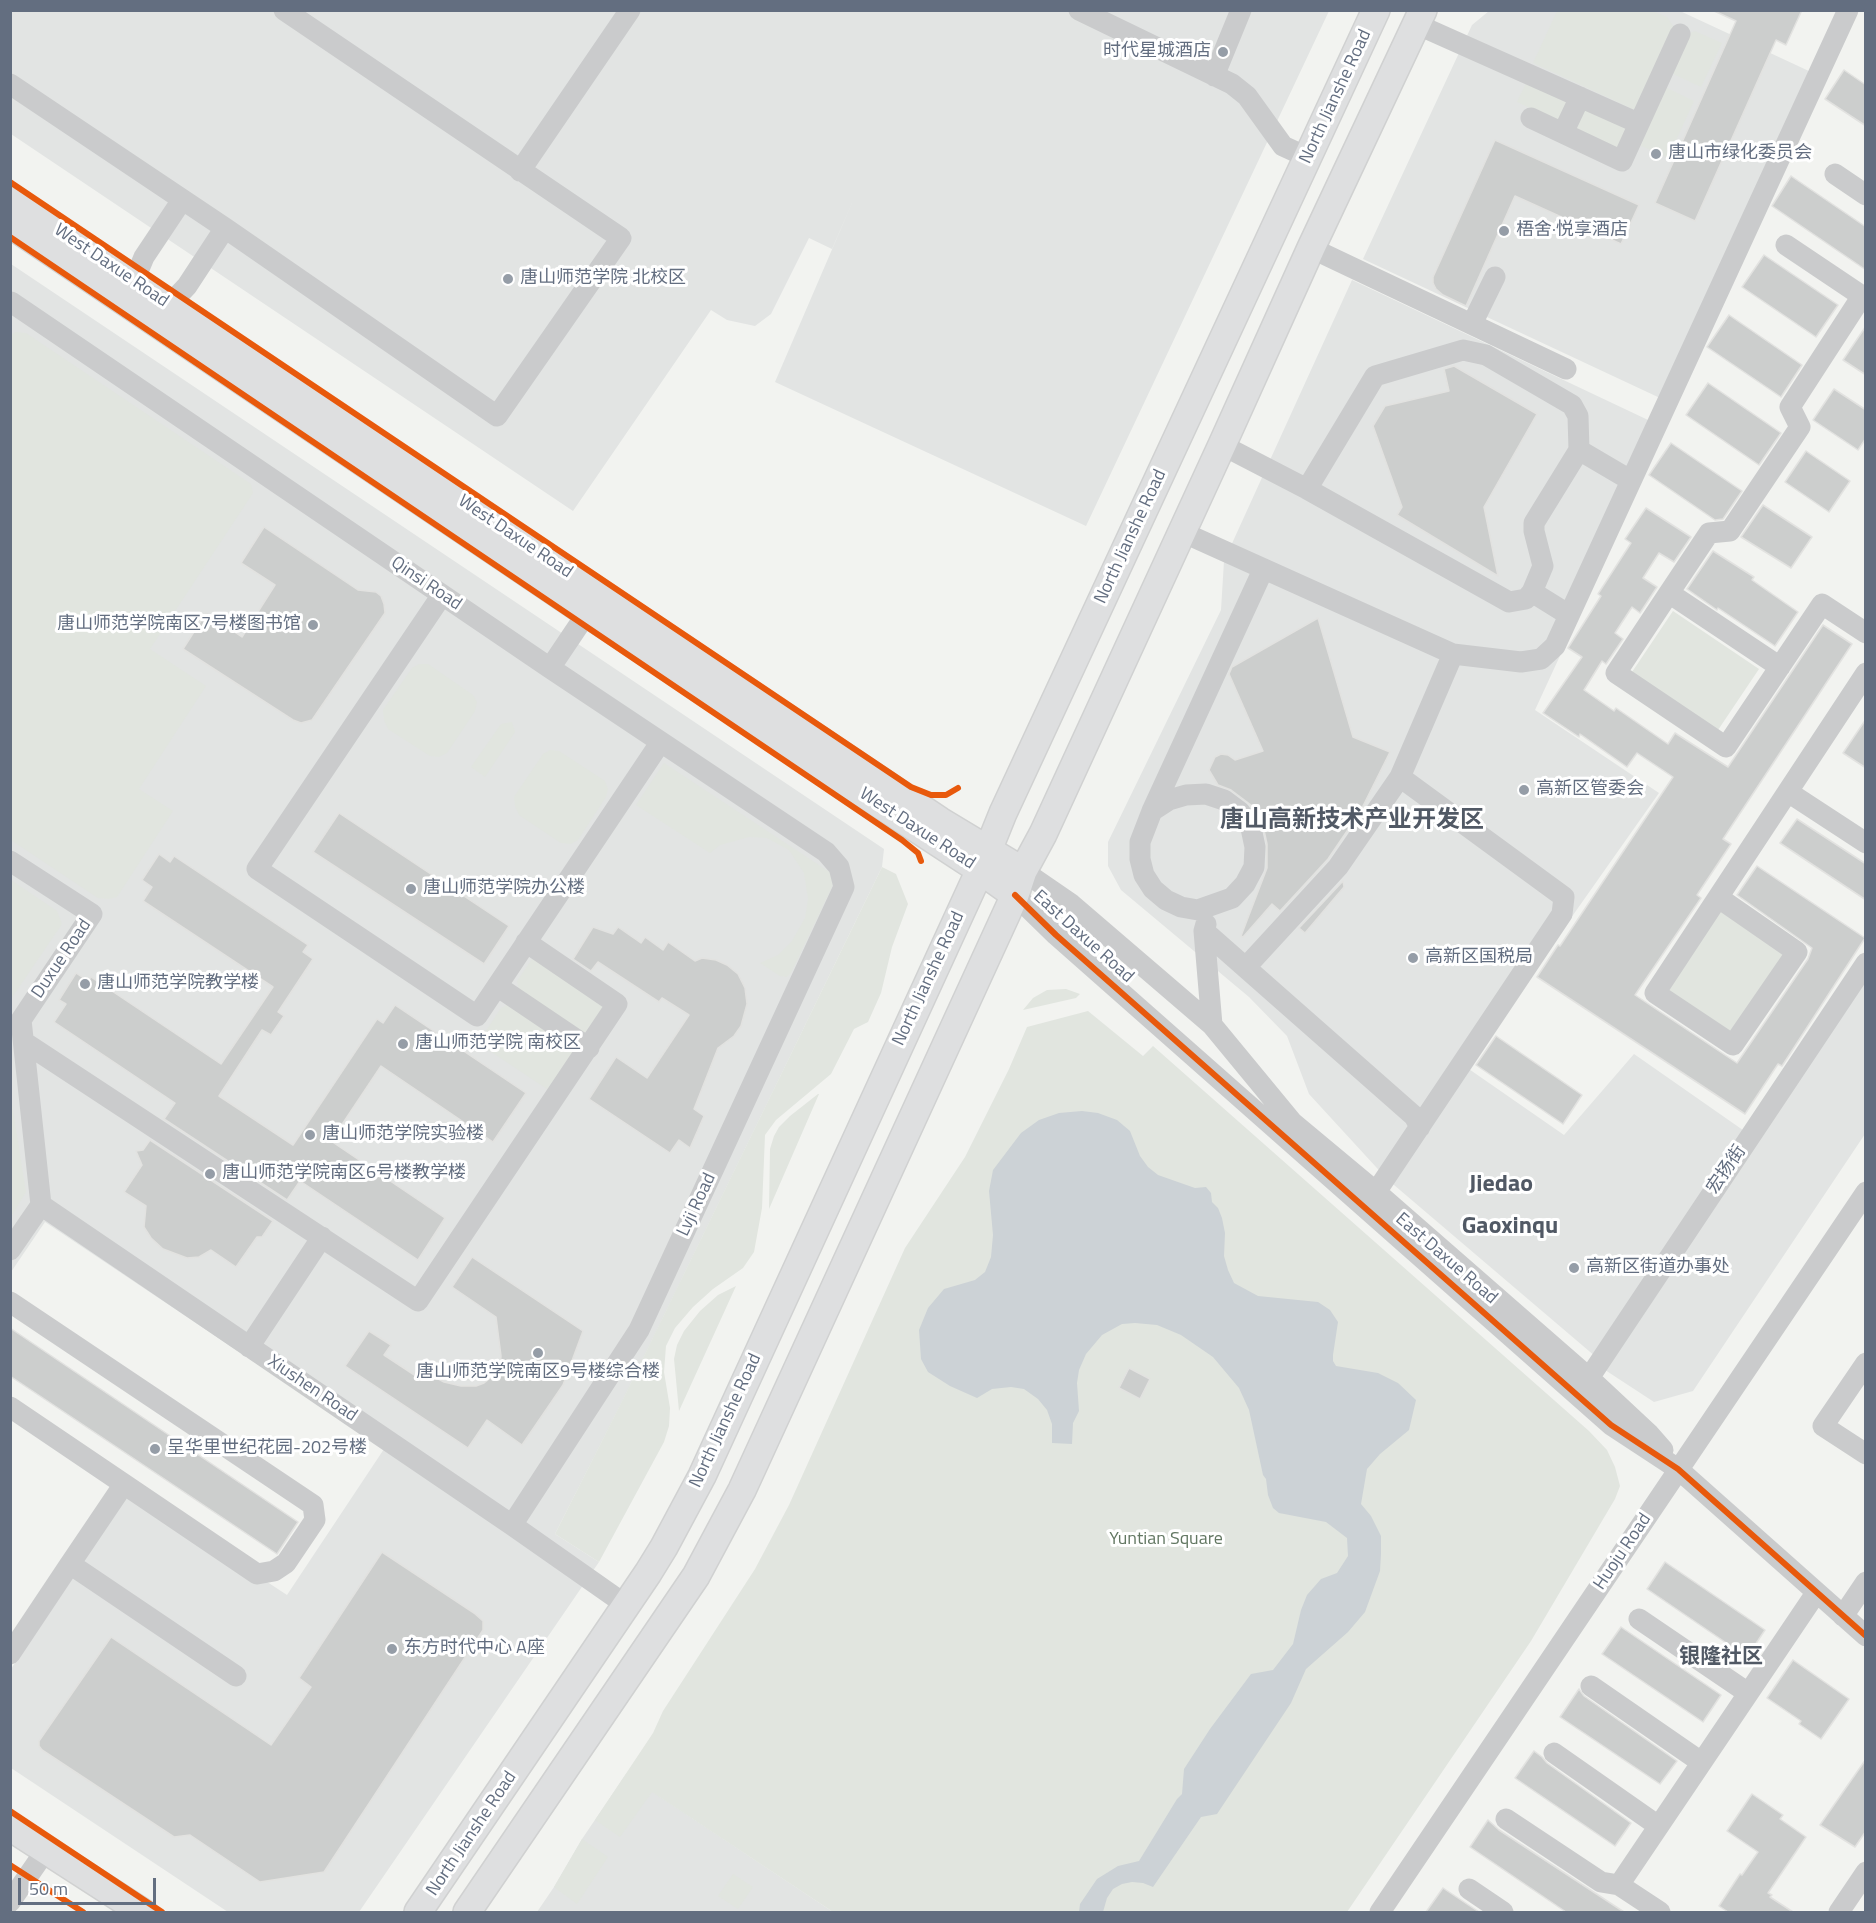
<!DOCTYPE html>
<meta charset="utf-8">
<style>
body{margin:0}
#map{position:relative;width:1876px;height:1923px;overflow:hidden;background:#f2f3f0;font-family:"Titillium Web",sans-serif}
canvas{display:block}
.frame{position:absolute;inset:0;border:12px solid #636e80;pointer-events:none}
.scale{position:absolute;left:18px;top:1878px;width:138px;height:27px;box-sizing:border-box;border:3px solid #636e80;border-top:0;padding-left:8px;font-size:18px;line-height:21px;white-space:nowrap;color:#636e80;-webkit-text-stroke:4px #fff;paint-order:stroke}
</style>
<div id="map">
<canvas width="1876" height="1923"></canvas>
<div class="frame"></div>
<div class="scale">50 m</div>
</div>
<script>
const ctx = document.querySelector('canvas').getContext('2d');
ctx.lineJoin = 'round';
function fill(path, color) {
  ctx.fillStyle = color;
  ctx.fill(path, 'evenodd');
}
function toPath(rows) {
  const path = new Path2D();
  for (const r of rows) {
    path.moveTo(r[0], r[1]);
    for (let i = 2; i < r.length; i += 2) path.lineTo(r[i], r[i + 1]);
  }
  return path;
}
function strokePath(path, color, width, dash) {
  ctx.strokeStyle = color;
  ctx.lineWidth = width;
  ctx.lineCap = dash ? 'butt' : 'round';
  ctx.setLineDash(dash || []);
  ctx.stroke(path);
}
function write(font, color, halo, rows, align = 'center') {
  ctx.font = font + ' "Titillium Web","Noto Sans SC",sans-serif';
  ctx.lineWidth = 6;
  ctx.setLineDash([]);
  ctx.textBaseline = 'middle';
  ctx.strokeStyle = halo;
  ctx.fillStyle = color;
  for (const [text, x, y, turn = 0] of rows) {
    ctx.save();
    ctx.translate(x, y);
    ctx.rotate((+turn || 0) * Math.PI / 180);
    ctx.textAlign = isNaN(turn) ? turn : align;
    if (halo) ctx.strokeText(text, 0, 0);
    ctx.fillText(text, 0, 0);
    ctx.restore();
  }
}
fill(toPath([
 [10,11,1329,11,1086,526,775,382,855,196,832,249,809,238,771,314,755,326,727,320,711,310,573,511,11,134],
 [1489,11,1680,11,1811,72,1660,398,1363,259,1472,25],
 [11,264,884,849,882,867,622,1402,555,1534,599,1562,359,1912,228,1912,11,1768,11,1669,129,1491,287,1595,384,1449,45,1222,11,1272],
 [1352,280,1665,428,1535,710,1659,793,1466,1067,1564,1135,1634,1054,1750,1135,1596,1357,1387,1179,1309,1094,1287,1036,1249,997,1121,890,1108,866,1108,842,1221,610,1224,561],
 [1865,976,1865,1134,1693,1391,1654,1402,1602,1368],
 [626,1774,833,1912,537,1912,554,1887,582,1839]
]), '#e2e4e3');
fill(toPath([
 [1557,11,1653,11,1667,17,1675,29,1637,111,1533,63],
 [1695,31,1722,43,1701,87,1669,72,1686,35],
 [1527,81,1569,100,1559,122,1517,102],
 [1663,86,1694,101,1668,158,1637,144],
 [1585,107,1629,127,1619,149,1575,129],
 [16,332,26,333,251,484,253,493,150,649,206,686,139,789,173,811,117,897,109,899,98,898,11,840,10,335],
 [1673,611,1759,669,1716,733,1630,675],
 [419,664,428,664,473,695,477,702,475,711,447,753,439,757,430,756,388,729,384,720,383,710,412,668],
 [512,722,515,732,485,777,471,767,501,724],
 [550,750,559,751,605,781,608,789,606,797,578,840,571,844,561,843,519,815,515,806,514,797,543,754],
 [664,763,831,873,833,885,791,973,787,977,780,976,760,963,778,955,792,941,805,918,808,899,804,873,789,850,767,838,749,837,720,845,710,853,636,805],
 [882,867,896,874,908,904,892,947,881,993,868,1022,854,1029,831,1074,776,1120,765,1135,762,1208,754,1252,743,1268,713,1289,693,1307,675,1328,666,1346,664,1372,670,1408,669,1426,664,1442,599,1562,555,1534,622,1401],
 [11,880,57,911,62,924,11,999],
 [1721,909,1787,953,1733,1034,1668,990],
 [536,957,605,1003,587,1036,519,990,517,981,532,959],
 [1066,989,1080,994,1076,998,1023,1010,1033,998,1047,990],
 [510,1003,576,1049,553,1093,478,1043,501,1008],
 [1088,1011,1143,1056,1153,1046,1589,1431,1607,1450,1615,1467,1620,1486,1615,1499,1531,1641,1347,1912,833,1912,652,1792,620,1837,595,1820,653,1733,663,1711,755,1569,789,1505,905,1248,965,1157,1009,1069,1027,1027],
 [10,1091,26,1192,11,1217,10,1217],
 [818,1094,819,1094,769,1209,770,1149,774,1136,779,1127,790,1116],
 [736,1286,679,1411,674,1359,677,1345,684,1331,700,1311,718,1295],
 [582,1839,608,1857,577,1904,554,1887],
 [733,1874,753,1887,738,1909,718,1896]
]), '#e1e5df');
fill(toPath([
 [1082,1111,1098,1113,1117,1120,1130,1131,1140,1156,1148,1167,1158,1175,1195,1188,1206,1187,1211,1193,1212,1202,1218,1208,1222,1218,1225,1233,1224,1256,1228,1270,1234,1283,1258,1296,1318,1302,1330,1310,1338,1322,1333,1355,1333,1361,1336,1366,1378,1373,1398,1383,1416,1400,1409,1430,1380,1454,1367,1469,1361,1504,1371,1516,1381,1536,1381,1554,1380,1571,1365,1612,1348,1632,1306,1669,1291,1703,1217,1814,1201,1817,1153,1887,1143,1883,1132,1882,1122,1884,1113,1889,1107,1898,1103,1912,1079,1912,1080,1904,1097,1879,1118,1866,1139,1861,1177,1799,1182,1794,1184,1769,1210,1729,1251,1674,1273,1670,1293,1644,1301,1610,1307,1595,1321,1579,1337,1573,1348,1556,1347,1538,1326,1522,1279,1513,1273,1508,1268,1495,1266,1479,1263,1475,1249,1410,1239,1388,1213,1357,1181,1335,1157,1325,1135,1323,1122,1324,1102,1335,1086,1354,1079,1370,1077,1383,1079,1411,1073,1423,1072,1444,1052,1443,1052,1424,1047,1410,1038,1399,1024,1389,1011,1387,992,1389,977,1398,950,1386,928,1372,921,1359,919,1330,928,1308,944,1289,975,1280,985,1272,991,1257,993,1235,989,1191,993,1170,1021,1133,1039,1120,1059,1113]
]), '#ccd2d6');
const building = toPath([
 [1712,10,1802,10,1786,45,1776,40,1695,221,1655,203,1736,21,1712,10],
 [1844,70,1866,85,1866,126,1825,99,1844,70],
 [1495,140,1639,205,1621,244,1515,196,1466,306,1443,295,1436,289,1433,283,1433,277,1495,140],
 [1791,176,1866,227,1866,270,1772,206,1791,176],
 [1764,255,1838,305,1816,337,1742,287,1764,255],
 [1729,315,1802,365,1781,397,1707,347,1729,315],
 [1866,326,1866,375,1843,360,1866,326],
 [1454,366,1537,414,1484,507,1498,576,1397,515,1402,507,1373,426,1385,406,1449,391,1444,369,1454,366],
 [1708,383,1781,433,1759,465,1686,415,1708,383],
 [1834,389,1866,410,1866,438,1858,450,1813,420,1834,389],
 [1671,443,1742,491,1723,519,1715,520,1649,475,1671,443],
 [1806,451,1850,481,1829,512,1785,482,1806,451],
 [1763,505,1812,537,1791,568,1741,537,1763,505],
 [1646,508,1691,537,1674,562,1659,553,1643,578,1657,587,1640,613,1632,607,1615,633,1623,639,1606,664,1602,661,1584,690,1614,711,1616,708,1668,744,1675,733,1728,767,1823,625,1852,644,1723,839,1731,844,1697,895,1701,898,1635,995,1737,1063,1808,959,1812,948,1737,895,1757,866,1865,938,1782,1066,1778,1064,1745,1114,1537,977,1558,945,1560,946,1673,777,1637,753,1627,767,1580,734,1579,737,1543,713,1582,657,1568,648,1601,596,1598,594,1631,543,1625,539,1646,508],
 [264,527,358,590,376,592,381,596,384,604,385,613,312,720,301,723,293,720,183,649,206,613,242,637,275,585,241,563,264,527],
 [1713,551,1754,577,1752,580,1798,612,1775,646,1718,608,1717,610,1687,589,1713,551],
 [1318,618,1353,737,1390,752,1360,812,1328,859,1280,911,1272,904,1243,937,1241,936,1267,868,1267,844,1262,821,1251,805,1231,790,1218,785,1209,770,1215,757,1221,754,1228,755,1235,760,1263,751,1229,674,1232,667,1318,618],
 [1866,719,1866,768,1843,753,1866,719],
 [339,813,509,926,484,964,313,852,339,813],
 [1797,819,1866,864,1866,900,1780,843,1797,819],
 [159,854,170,862,174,856,308,945,303,952,313,959,278,1012,284,1016,271,1035,262,1030,219,1096,293,1145,377,1019,383,1023,395,1005,526,1093,493,1142,381,1066,331,1141,445,1218,418,1260,300,1181,287,1200,164,1119,175,1103,54,1022,66,1004,59,1000,76,973,88,981,91,977,221,1064,273,987,143,901,152,887,142,880,159,854],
 [1343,881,1344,887,1305,933,1299,928,1343,881],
 [593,927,613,934,618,927,641,943,645,937,663,950,668,942,695,961,702,958,716,960,727,965,738,974,745,988,747,1004,741,1026,734,1036,718,1048,694,1109,704,1116,690,1148,679,1140,670,1153,589,1099,616,1057,647,1078,689,1015,662,998,659,1002,598,962,591,971,573,959,593,927],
 [1496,1036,1582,1095,1563,1124,1476,1065,1496,1036],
 [150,1140,273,1221,262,1237,257,1237,236,1267,211,1250,199,1257,187,1258,163,1249,151,1238,144,1227,146,1206,124,1192,142,1165,136,1151,143,1150,150,1140],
 [472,1257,583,1331,563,1385,522,1445,487,1420,468,1448,345,1366,369,1331,391,1345,384,1355,422,1380,427,1373,444,1382,461,1386,476,1386,484,1383,494,1375,500,1367,501,1356,496,1317,452,1287,472,1257],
 [10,1328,298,1522,277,1554,10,1376,10,1328],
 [1129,1368,1150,1379,1140,1399,1119,1388,1129,1368],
 [382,1552,474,1613,483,1621,483,1630,324,1872,260,1882,190,1835,174,1837,42,1750,39,1746,39,1741,111,1637,271,1745,311,1687,299,1678,382,1552],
 [1665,1562,1765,1630,1747,1657,1647,1589,1665,1562],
 [1621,1627,1721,1695,1703,1722,1602,1654,1621,1627],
 [1793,1660,1849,1699,1821,1739,1799,1724,1801,1721,1767,1698,1793,1660],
 [1579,1689,1584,1696,1677,1761,1660,1784,1560,1717,1579,1689],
 [1534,1751,1542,1757,1547,1763,1631,1823,1615,1846,1515,1778,1534,1751],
 [1866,1759,1866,1831,1855,1847,1820,1825,1866,1759],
 [1752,1794,1783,1815,1780,1819,1806,1837,1768,1893,1772,1895,1770,1897,1793,1912,1728,1912,1719,1906,1740,1874,1742,1875,1758,1852,1727,1831,1752,1794],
 [1488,1820,1499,1830,1624,1912,1566,1912,1470,1847,1488,1820],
 [1443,1888,1479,1912,1426,1912,1443,1888]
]);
fill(building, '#cccecd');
strokePath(building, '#e2e2e0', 1.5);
const major = toPath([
 [10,198,940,821,1023,871],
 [10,224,587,613,980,870,1015,895],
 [10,1827,142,1912],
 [418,1912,648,1573,664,1547,702,1476,980,870,1003,813,1376,10],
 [467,1912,696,1576,742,1490,1015,895,1023,871,1043,834,1222,445,1311,248,1423,10]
]);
strokePath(major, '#d0d1d1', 30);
strokePath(toPath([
 [1079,10,1232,84,1247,96,1283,146,1307,157],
 [1416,24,1638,123],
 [1214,76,1241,10],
 [10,84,225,228,497,416,621,238,284,10],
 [1531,118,1622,161,1680,34],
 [1563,133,1580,97],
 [520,171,630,10],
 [1835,174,1866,195],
 [1311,248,1566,369],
 [134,281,144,257,182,200],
 [10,303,11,302,550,668,826,852,839,867,844,887,639,1330,512,1525],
 [169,305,187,286,225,228],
 [1472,324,1495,277],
 [1222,445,1307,489,1375,376,1463,350,1486,355,1572,405,1578,416,1579,450,1534,523,1534,531,1543,566,1532,592,1526,599,1509,602,1307,489],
 [1579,450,1630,480],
 [1182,532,1453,654,1521,662,1541,659,1555,646,1848,10],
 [1532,592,1569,615],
 [1669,593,1709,533,1730,531,1800,427,1790,407,1862,296,1786,245],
 [442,595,257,869,477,1016,660,743],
 [1780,667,1669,593,1616,673,1726,747,1822,604,1866,633],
 [550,668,587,613],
 [1400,777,1564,897],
 [1788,792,1866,843],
 [1206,794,1224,800,1240,812,1251,828,1255,847,1254,867,1245,884,1232,898,1198,910,1181,907,1166,900,1153,889,1144,875,1140,859,1140,842,1152,811,1169,800,1186,795,1206,794],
 [1152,811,1263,570],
 [10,861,92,914,21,1020,41,1205],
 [1023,871,1071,904,1212,1025,1292,1122,1376,1192,1589,1378,1649,1434,1663,1450],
 [1015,895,1056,935,1611,1425,1678,1469,1866,1636],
 [1719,898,1797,952,1733,1045,1655,993,1866,673],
 [1206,924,1204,931,1212,1025],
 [1204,931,1414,1116,1420,1127],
 [1246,967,1338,867,1400,777,1453,654],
 [497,986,589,1048],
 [24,1042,418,1301,617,1004,526,942],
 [1376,1192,1562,914,1564,897],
 [41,1205,512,1525,626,1605],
 [10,1250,41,1205],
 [10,1302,313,1505,315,1520,286,1563,274,1571,257,1574,10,1407],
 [249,1347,322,1237],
 [1866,1363,1823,1426,1866,1454],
 [1589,1378,1866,963],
 [70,1564,124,1484],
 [1843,1616,1866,1582],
 [1639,1619,1748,1693],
 [10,1654,70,1564,236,1676],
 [1591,1686,1701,1762],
 [1554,1753,1657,1825],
 [1506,1819,1601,1882,1619,1885],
 [1469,1889,1503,1912],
 [10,1902,46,1850],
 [1380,1912,1866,1192],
 [1660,1912,1619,1885,1816,1593],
 [1839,1912,1866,1872]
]), '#cacbcc', 21);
strokePath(major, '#dedfe0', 27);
strokePath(toPath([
 [10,182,911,787,931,795,946,795,958,788],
 [10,237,902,840,918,853,921,861],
 [1015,895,1056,935,1611,1425,1678,1469,1866,1636],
 [10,1811,162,1912],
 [10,1865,83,1912]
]), '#e8590c', 6);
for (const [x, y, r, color] of [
 [1223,52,6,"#959da7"],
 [1656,154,6,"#959da7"],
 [1504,231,6,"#959da7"],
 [508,279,6,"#959da7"],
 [313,625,6,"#959da7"],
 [1524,790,6,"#959da7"],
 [411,889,6,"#959da7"],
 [1413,958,6,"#959da7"],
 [85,984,6,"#959da7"],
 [403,1044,6,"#959da7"],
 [310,1135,6,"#959da7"],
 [210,1174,6,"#959da7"],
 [1574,1268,6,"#959da7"],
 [538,1353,6,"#959da7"],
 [155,1449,6,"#959da7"],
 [392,1649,6,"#959da7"]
]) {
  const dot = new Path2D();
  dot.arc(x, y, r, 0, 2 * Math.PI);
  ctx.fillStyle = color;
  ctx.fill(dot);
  strokePath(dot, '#fff', 2);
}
write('18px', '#636e80', '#fff', [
 ["时代星城酒店",1211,52,"right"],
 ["唐山市绿化委员会",1668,154],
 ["梧舍·悦享酒店",1516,231],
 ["唐山师范学院 北校区",520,279],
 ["唐山师范学院南区7号楼图书馆",301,625,"right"],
 ["高新区管委会",1536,790],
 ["唐山师范学院办公楼",423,889],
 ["高新区国税局",1425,958],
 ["唐山师范学院教学楼",97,984],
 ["唐山师范学院 南校区",415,1044],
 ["唐山师范学院实验楼",322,1135],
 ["唐山师范学院南区6号楼教学楼",222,1174],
 ["高新区街道办事处",1586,1268],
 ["唐山师范学院南区9号楼综合楼",538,1373,"center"],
 ["呈华里世纪花园-202号楼",167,1449],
 ["东方时代中心 A座",404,1649]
], 'left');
write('18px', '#636e80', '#fff', [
 ["North Jianshe Road",1336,97,-65],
 ["West Daxue Road",111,266,34],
 ["West Daxue Road",515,537,34],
 ["North Jianshe Road",1131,537,-65],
 ["Qinsi Road",426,584,34],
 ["West Daxue Road",917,829,33],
 ["East Daxue Road",1083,937,42],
 ["Duxue Road",62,959,-56],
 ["North Jianshe Road",929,979,-65],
 ["宏扬街",1727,1170,-56],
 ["Lvji Road",697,1205,-65],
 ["East Daxue Road",1446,1259,41],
 ["Xiushen Road",312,1389,34],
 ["North Jianshe Road",726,1421,-65],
 ["Huoju Road",1623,1552,-56],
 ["North Jianshe Road",472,1834,-56]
]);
write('18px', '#627762', '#fff', [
 ["Yuntian Square",1166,1540]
]);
write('bold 21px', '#515965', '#fff', [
 ["银隆社区",1721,1658]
]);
write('bold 24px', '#515965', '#fff', [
 ["唐山高新技术产业开发区",1352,821],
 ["Jiedao",1501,1185],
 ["Gaoxinqu",1510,1227]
]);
</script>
